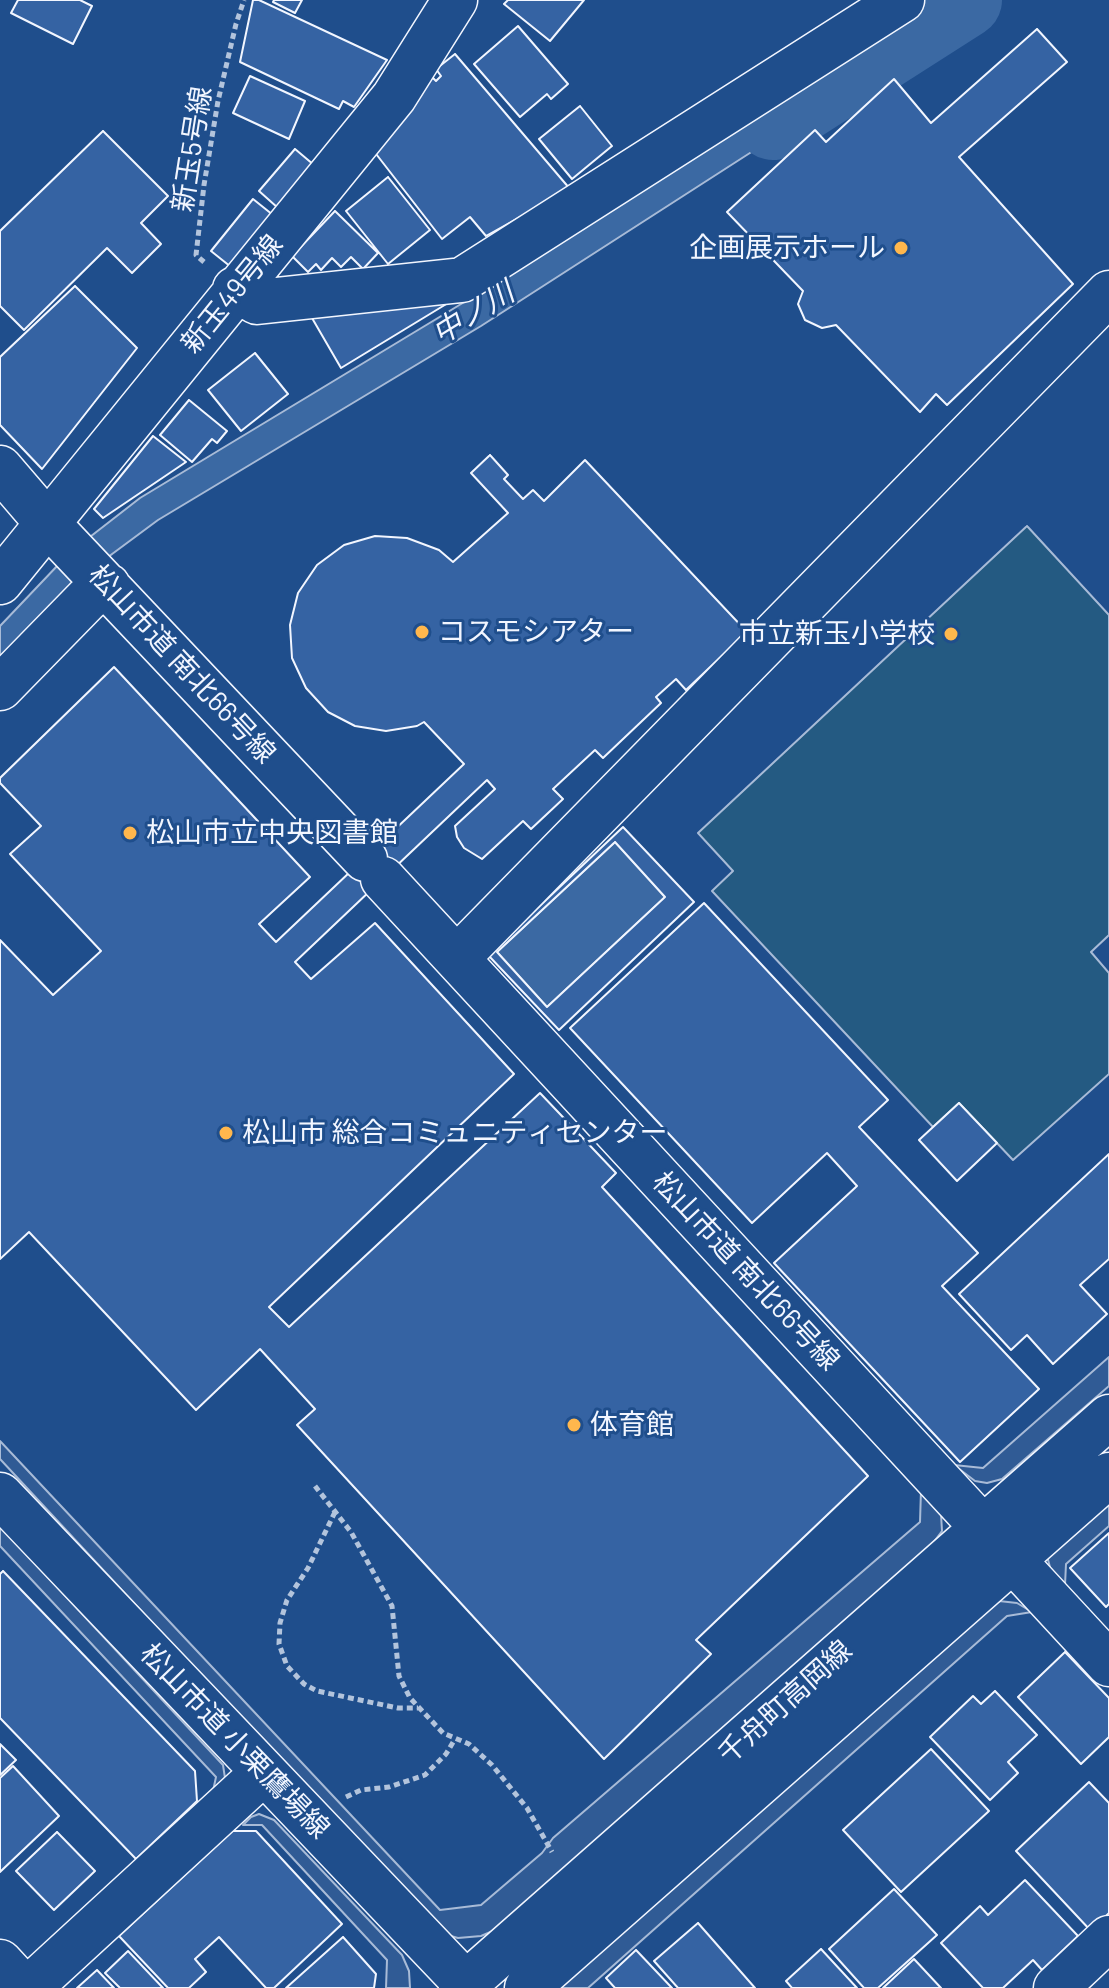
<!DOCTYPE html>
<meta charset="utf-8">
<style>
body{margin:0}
canvas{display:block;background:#1f4e8c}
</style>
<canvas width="1109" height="1988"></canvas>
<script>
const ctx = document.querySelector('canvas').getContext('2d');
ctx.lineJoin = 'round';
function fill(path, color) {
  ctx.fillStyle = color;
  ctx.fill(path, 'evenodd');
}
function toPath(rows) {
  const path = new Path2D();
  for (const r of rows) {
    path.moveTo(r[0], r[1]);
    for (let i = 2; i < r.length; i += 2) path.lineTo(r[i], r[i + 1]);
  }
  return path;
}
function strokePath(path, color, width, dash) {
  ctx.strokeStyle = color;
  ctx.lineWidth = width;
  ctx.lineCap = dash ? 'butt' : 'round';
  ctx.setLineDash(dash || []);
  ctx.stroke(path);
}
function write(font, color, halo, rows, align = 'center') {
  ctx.font = font + ' Barlow,"Noto Sans JP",sans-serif';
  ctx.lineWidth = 6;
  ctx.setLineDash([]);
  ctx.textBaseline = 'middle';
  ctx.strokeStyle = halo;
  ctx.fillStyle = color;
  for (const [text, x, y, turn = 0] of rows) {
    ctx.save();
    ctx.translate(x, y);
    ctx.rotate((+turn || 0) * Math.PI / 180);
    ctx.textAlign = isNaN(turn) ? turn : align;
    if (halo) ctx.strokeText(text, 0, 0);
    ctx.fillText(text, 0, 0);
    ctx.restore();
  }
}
const green = toPath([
 [1027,526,1109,615,1109,935,1091,952,1109,973,1109,1074,1013,1160,959,1103,933,1127,712,891,733,871,698,833,1027,526]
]);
fill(green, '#245a82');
strokePath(green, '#a8bbd7', 2);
const parking = toPath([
 [1109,1357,1109,1386,1002,1479,987,1483,975,1481,954,1465,983,1468,1109,1357],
 [0,1441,440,1910,481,1905,542,1853,553,1838,920,1522,921,1490,941,1514,942,1531,930,1547,495,1930,481,1936,458,1938,444,1934,436,1928,0,1459,0,1441],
 [1109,1493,1109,1526,1066,1564,1065,1585,1051,1571,1047,1556,1109,1493],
 [0,1526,223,1765,225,1778,213,1791,216,1777,0,1546,0,1526],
 [999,1601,1017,1603,1032,1612,1007,1616,588,1988,549,1988,999,1601],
 [259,1814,274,1820,402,1955,409,1971,410,1988,386,1988,387,1960,262,1825,243,1825,251,1817,259,1814]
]);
fill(parking, '#305b95');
strokePath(parking, '#a8bbd7', 2);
const water = toPath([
 [936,0,986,0,925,38,910,18,936,0],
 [852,55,868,77,481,326,158,520,104,560,86,540,140,498,466,301,852,55],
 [59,564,77,585,0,667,0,626,59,564],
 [615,842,665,897,547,1007,497,952,615,842]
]);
fill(water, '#3b69a3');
strokePath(water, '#a8bbd7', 2);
strokePath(toPath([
 [773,122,964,0]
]), '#3b69a3', 76);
const building = toPath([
 [18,0,80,0,92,6,73,44,11,13,18,0],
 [253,0,259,0,387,60,354,107,343,101,339,109,240,62,253,0],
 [274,0,302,0,295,13,273,2,274,0],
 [508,0,584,0,550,41,504,4,508,0],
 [518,26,568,84,551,99,547,94,520,117,474,64,518,26],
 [1037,29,1067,62,959,157,1073,284,947,405,936,394,920,412,836,325,822,328,805,320,798,304,803,291,727,212,815,130,826,142,894,79,931,123,1037,29],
 [455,54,570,189,486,236,470,217,442,239,373,150,430,75,436,81,441,76,436,69,455,54],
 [250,76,305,101,289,139,233,113,250,76],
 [580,106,612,146,572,179,539,139,580,106],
 [103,131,168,196,141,223,161,244,132,273,107,248,24,330,0,306,0,231,103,131],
 [295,149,314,165,278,208,259,191,295,149],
 [388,177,430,230,388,264,346,211,388,177],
 [253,199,273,215,231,267,211,251,253,199],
 [335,211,378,253,363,269,351,257,341,267,332,258,321,270,316,264,308,272,292,256,335,211],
 [75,286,137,348,42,469,0,425,0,357,75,286],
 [448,303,341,368,312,318,448,303],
 [255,353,288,394,241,431,208,390,255,353],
 [189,400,227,431,217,443,212,439,192,462,160,435,189,400],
 [153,436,186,462,103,518,94,509,153,436],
 [490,455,508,475,504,479,523,499,533,490,544,501,585,460,747,632,686,690,676,679,656,697,661,703,603,758,595,750,553,789,563,799,531,829,523,821,482,859,464,848,457,837,455,826,495,789,487,780,295,962,311,979,375,923,514,1074,269,1307,289,1327,540,1093,616,1173,602,1187,868,1476,696,1640,711,1654,604,1759,297,1425,315,1409,260,1349,196,1410,29,1232,0,1259,0,940,53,995,101,951,10,854,41,826,0,783,0,778,114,667,310,877,259,924,276,942,464,764,424,722,417,726,386,731,355,726,328,712,306,688,292,658,290,625,298,593,317,565,344,545,375,536,407,538,439,550,453,562,508,513,471,473,490,455],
 [623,827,694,902,559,1030,488,955,623,827],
 [615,842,665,897,547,1007,497,952,615,842],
 [704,903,888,1100,859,1127,978,1253,942,1286,1039,1389,960,1462,774,1263,857,1186,827,1153,752,1223,570,1028,704,903],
 [959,1103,997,1143,957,1181,919,1140,959,1103],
 [1109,1154,1109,1259,1080,1285,1107,1314,1053,1364,1027,1335,1011,1350,959,1294,1109,1154],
 [1109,1533,1109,1604,1106,1607,1070,1568,1109,1533],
 [3,1571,195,1771,197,1801,136,1859,0,1718,0,1574,3,1571],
 [1065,1652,1109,1698,1109,1737,1081,1764,1018,1697,1065,1652],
 [995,1691,1037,1735,1008,1762,1018,1773,990,1800,930,1737,973,1696,981,1704,995,1691],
 [0,1744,16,1760,0,1775,0,1744],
 [931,1749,989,1811,901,1892,843,1830,931,1749],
 [13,1766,59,1816,0,1872,0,1778,13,1766],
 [1089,1782,1109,1803,1109,1913,1091,1931,1016,1851,1089,1782],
 [232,1831,256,1831,342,1924,274,1988,266,1988,219,1937,195,1959,206,1972,189,1988,168,1988,119,1936,232,1831],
 [57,1832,95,1871,54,1910,16,1871,57,1832],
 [1025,1880,1078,1936,1042,1970,1033,1960,1003,1988,983,1988,941,1943,980,1906,988,1915,1025,1880],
 [894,1889,937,1935,878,1988,864,1988,829,1949,894,1889],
 [698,1923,755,1988,678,1988,654,1961,698,1923],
 [343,1937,376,1974,374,1988,286,1988,343,1937],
 [821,1949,857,1988,792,1988,786,1981,821,1949],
 [636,1950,672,1988,615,1988,606,1978,636,1950],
 [128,1951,163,1988,120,1988,105,1973,128,1951],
 [914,1959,941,1988,883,1988,914,1959],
 [97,1970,114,1988,77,1988,97,1970]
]);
fill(building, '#3563a3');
strokePath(building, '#f2f6ff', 2);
const minor = toPath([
 [235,289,257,302,462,280,902,0],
 [0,468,48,524,365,859],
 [0,582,394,97,455,0],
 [0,688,88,598,108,586],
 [383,879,1109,1664],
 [457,958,1109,293],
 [0,1495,470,1988],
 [0,1962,24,1988],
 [29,1988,264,1772],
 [461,1988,1109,1417],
 [527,1988,1109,1475],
 [1056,1988,1109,1938]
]);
strokePath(minor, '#f2f6ff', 47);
strokePath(toPath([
 [204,262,196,255,204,185,218,101,236,24,244,0],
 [315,1486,351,1532,392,1606,399,1676,410,1698,443,1733,469,1744,492,1765,527,1808,552,1852],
 [335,1512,308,1568,287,1600,280,1623,279,1644,287,1666,304,1684,317,1691,398,1708,418,1708],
 [346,1797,361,1790,389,1787,425,1775,446,1754,455,1739]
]), '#b3c4dc', 5, [6, 4]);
strokePath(minor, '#1f4e8c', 44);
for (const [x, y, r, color] of [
 [901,248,8,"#ffb74d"],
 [422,632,8,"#ffb74d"],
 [951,634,8,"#ffb74d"],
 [130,833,8,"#ffb74d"],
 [226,1133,8,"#ffb74d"],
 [574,1425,8,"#ffb74d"]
]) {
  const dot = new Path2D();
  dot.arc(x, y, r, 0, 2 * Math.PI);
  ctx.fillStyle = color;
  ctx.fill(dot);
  strokePath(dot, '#1f4e8c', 3);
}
write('28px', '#f2f6ff', '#1f4e8c', [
 ["新玉5号線",192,149,-81],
 ["新玉49号線",232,294,-51],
 ["松山市道 南北66号線",182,664,47],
 ["松山市道 南北66号線",746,1271,47],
 ["千舟町高岡線",785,1702,-42],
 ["松山市道 小栗鷹場線",235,1741,46]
]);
write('28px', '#f2f6ff', '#1f4e8c', [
 ["企画展示ホール",885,248,"right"],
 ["コスモシアター",438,632],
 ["市立新玉小学校",935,634,"right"],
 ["松山市立中央図書館",146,833],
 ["松山市 総合コミュニティセンター",242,1133],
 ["体育館",590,1425]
], 'left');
write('italic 30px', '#f2f6ff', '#1f4e8c', [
 ["中ノ川",473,313,-32]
]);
</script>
